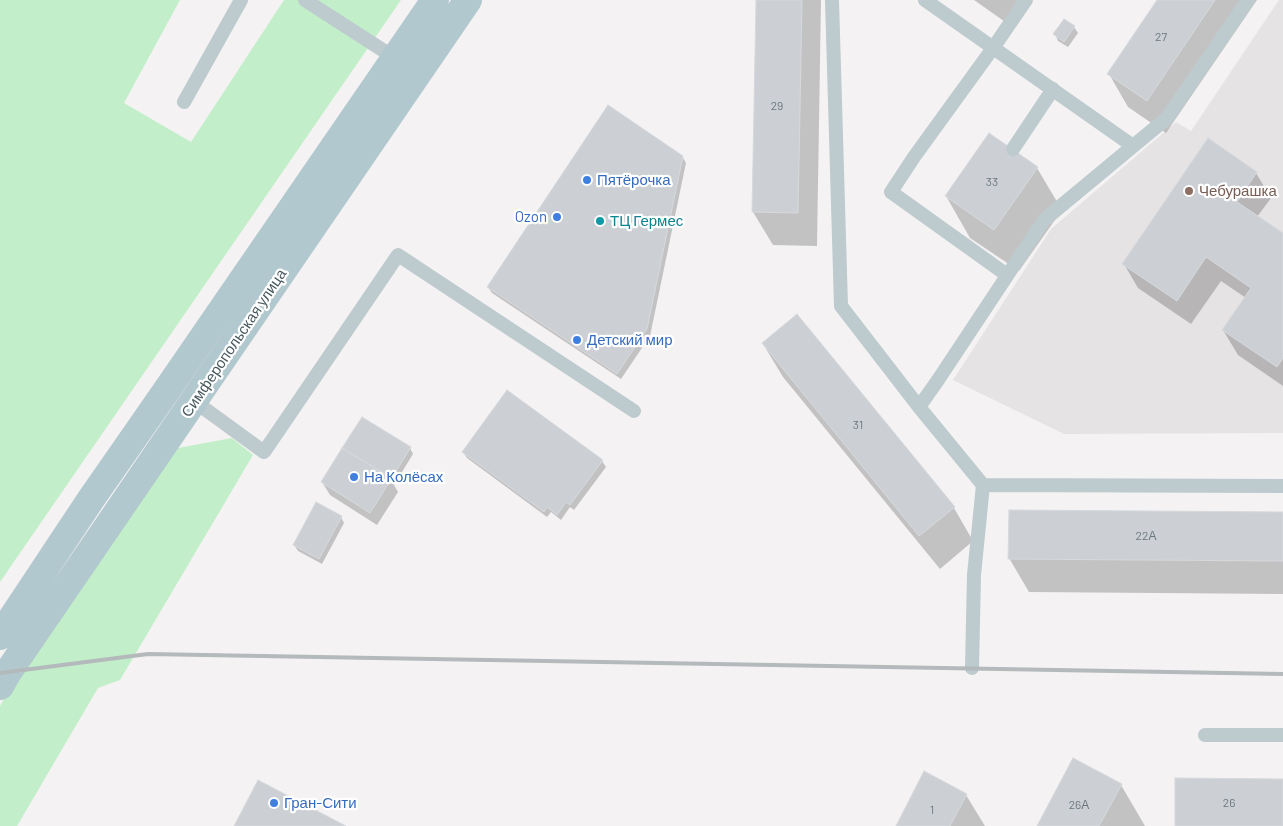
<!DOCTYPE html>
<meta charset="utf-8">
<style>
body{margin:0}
canvas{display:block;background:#f4f2f2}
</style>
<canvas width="1283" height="826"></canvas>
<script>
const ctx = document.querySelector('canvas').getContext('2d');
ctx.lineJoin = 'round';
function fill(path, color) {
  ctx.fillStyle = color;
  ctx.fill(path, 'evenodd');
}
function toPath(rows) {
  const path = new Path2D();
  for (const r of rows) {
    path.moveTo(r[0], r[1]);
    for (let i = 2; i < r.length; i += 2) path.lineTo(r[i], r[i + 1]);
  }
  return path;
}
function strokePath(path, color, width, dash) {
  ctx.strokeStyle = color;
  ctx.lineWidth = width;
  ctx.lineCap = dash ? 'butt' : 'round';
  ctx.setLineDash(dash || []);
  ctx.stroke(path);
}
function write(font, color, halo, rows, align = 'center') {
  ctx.font = font + ' Barlow,sans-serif';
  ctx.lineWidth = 4.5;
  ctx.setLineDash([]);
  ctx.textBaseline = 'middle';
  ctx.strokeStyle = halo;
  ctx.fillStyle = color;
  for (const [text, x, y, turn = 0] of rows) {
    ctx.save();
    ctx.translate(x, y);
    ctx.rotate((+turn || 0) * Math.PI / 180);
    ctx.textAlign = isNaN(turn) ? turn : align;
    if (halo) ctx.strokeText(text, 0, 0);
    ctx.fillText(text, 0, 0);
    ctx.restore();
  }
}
fill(toPath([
 [1279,0,1283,0,1283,433,1064,434,953,380,1051,229,1176,122,1191,131]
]), '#e5e3e4');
fill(toPath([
 [0,0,180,0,124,103,191,142,284,0,401,0,0,582],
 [232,438,253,455,120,680,98,688,17,826,0,826,0,706,27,657,178,448]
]), '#c2efc9');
fill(toPath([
 [757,0,821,0,817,246,773,245,753,212],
 [974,0,1029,0,1011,26],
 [1159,0,1257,0,1166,133,1128,107,1109,74],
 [1074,27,1078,33,1068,47,1058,41,1055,34],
 [989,134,1037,168,1062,210,1019,271,970,238,946,196],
 [1208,140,1256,173,1271,198,1257,217,1283,235,1283,386,1238,355,1223,330,1246,298,1221,281,1191,324,1138,288,1124,264],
 [682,156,686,163,650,336,621,379,492,293,488,287],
 [797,316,954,508,973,541,940,569,783,377,763,344],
 [410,448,413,454,394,485,398,492,377,525,330,495,322,482],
 [463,452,602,461,606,467,574,510,570,507,561,520,551,512,547,517,467,458],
 [1283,513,1283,594,1029,592,1009,558],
 [341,517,344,523,322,564,298,551,294,545],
 [1121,785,1145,826,1038,826],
 [966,795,985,826,897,826]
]), '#0003');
const building = toPath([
 [756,0,802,0,798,213,752,212,756,0],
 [1157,0,1215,0,1147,101,1107,74,1157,0],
 [1064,19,1075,26,1064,42,1053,34,1064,19],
 [608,105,683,156,647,329,617,374,487,287,608,105],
 [989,133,1038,167,994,230,945,196,989,133],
 [1208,138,1257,172,1237,202,1283,233,1283,358,1277,367,1222,330,1251,288,1206,257,1177,301,1122,264,1208,138],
 [797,314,955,507,919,536,762,343,797,314],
 [507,390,603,460,570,505,566,502,557,515,547,507,544,512,462,452,507,390],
 [362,417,411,447,392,478,342,448,362,417],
 [342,448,392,478,370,513,321,482,342,448],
 [316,502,342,516,319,559,293,545,316,502],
 [1009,510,1283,512,1283,561,1008,559,1009,510],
 [1073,758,1122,784,1099,826,1037,826,1073,758],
 [924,771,967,794,950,826,896,826,924,771],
 [1175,778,1283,779,1283,826,1175,826,1175,778],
 [258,780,346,826,234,826,258,780]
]);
fill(building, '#ccd0d4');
strokePath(building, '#d6d9dd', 1);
strokePath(toPath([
 [305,0,395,58],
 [832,0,841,306,919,407],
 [925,0,1133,146],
 [1248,0,1167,118,1044,220,938,380,919,407,983,485,1283,486],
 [184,102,241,0],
 [1013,149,1053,89],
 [1007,275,891,192,914,157,993,48,1026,0],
 [194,401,264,452,398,255,634,411],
 [972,668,974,575,983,485],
 [1205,735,1283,735]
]), '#bdcace', 14);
strokePath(toPath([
 [0,636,91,499,171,384,435,0],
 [0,686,8,672,468,0]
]), '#b2c8cf', 28);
strokePath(toPath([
 [0,673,148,654,1283,674]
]), '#b4b9bc', 4);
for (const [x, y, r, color] of [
 [587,180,5,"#3f7fe0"],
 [1189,191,5,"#8d6e63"],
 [557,217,5,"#3f7fe0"],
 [600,221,5,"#0f9aa8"],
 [577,340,5,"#3f7fe0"],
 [354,477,5,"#3f7fe0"],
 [274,803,5,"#3f7fe0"]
]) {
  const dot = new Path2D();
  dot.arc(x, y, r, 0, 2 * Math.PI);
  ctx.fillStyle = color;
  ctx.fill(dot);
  strokePath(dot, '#fff', 2);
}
write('12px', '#6a787c', null, [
 ["27",1161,37],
 ["29",777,106],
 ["33",992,182],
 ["31",858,425],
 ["22А",1146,536],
 ["26",1229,803],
 ["26А",1079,805],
 ["1",932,810]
]);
write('15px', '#366cbe', '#fff', [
 ["Пятёрочка",597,180],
 ["Ozon",547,217,"right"],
 ["Детский мир",587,340],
 ["На Колёсах",364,477],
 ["Гран-Сити",284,803]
], 'left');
write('15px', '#785e54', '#fff', [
 ["Чебурашка",1199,191]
], 'left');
write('15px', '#0d838f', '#fff', [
 ["ТЦ Гермес",610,221]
], 'left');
write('15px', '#495a5f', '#fff', [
 ["Симферопольская улица",234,343,-56]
]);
</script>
